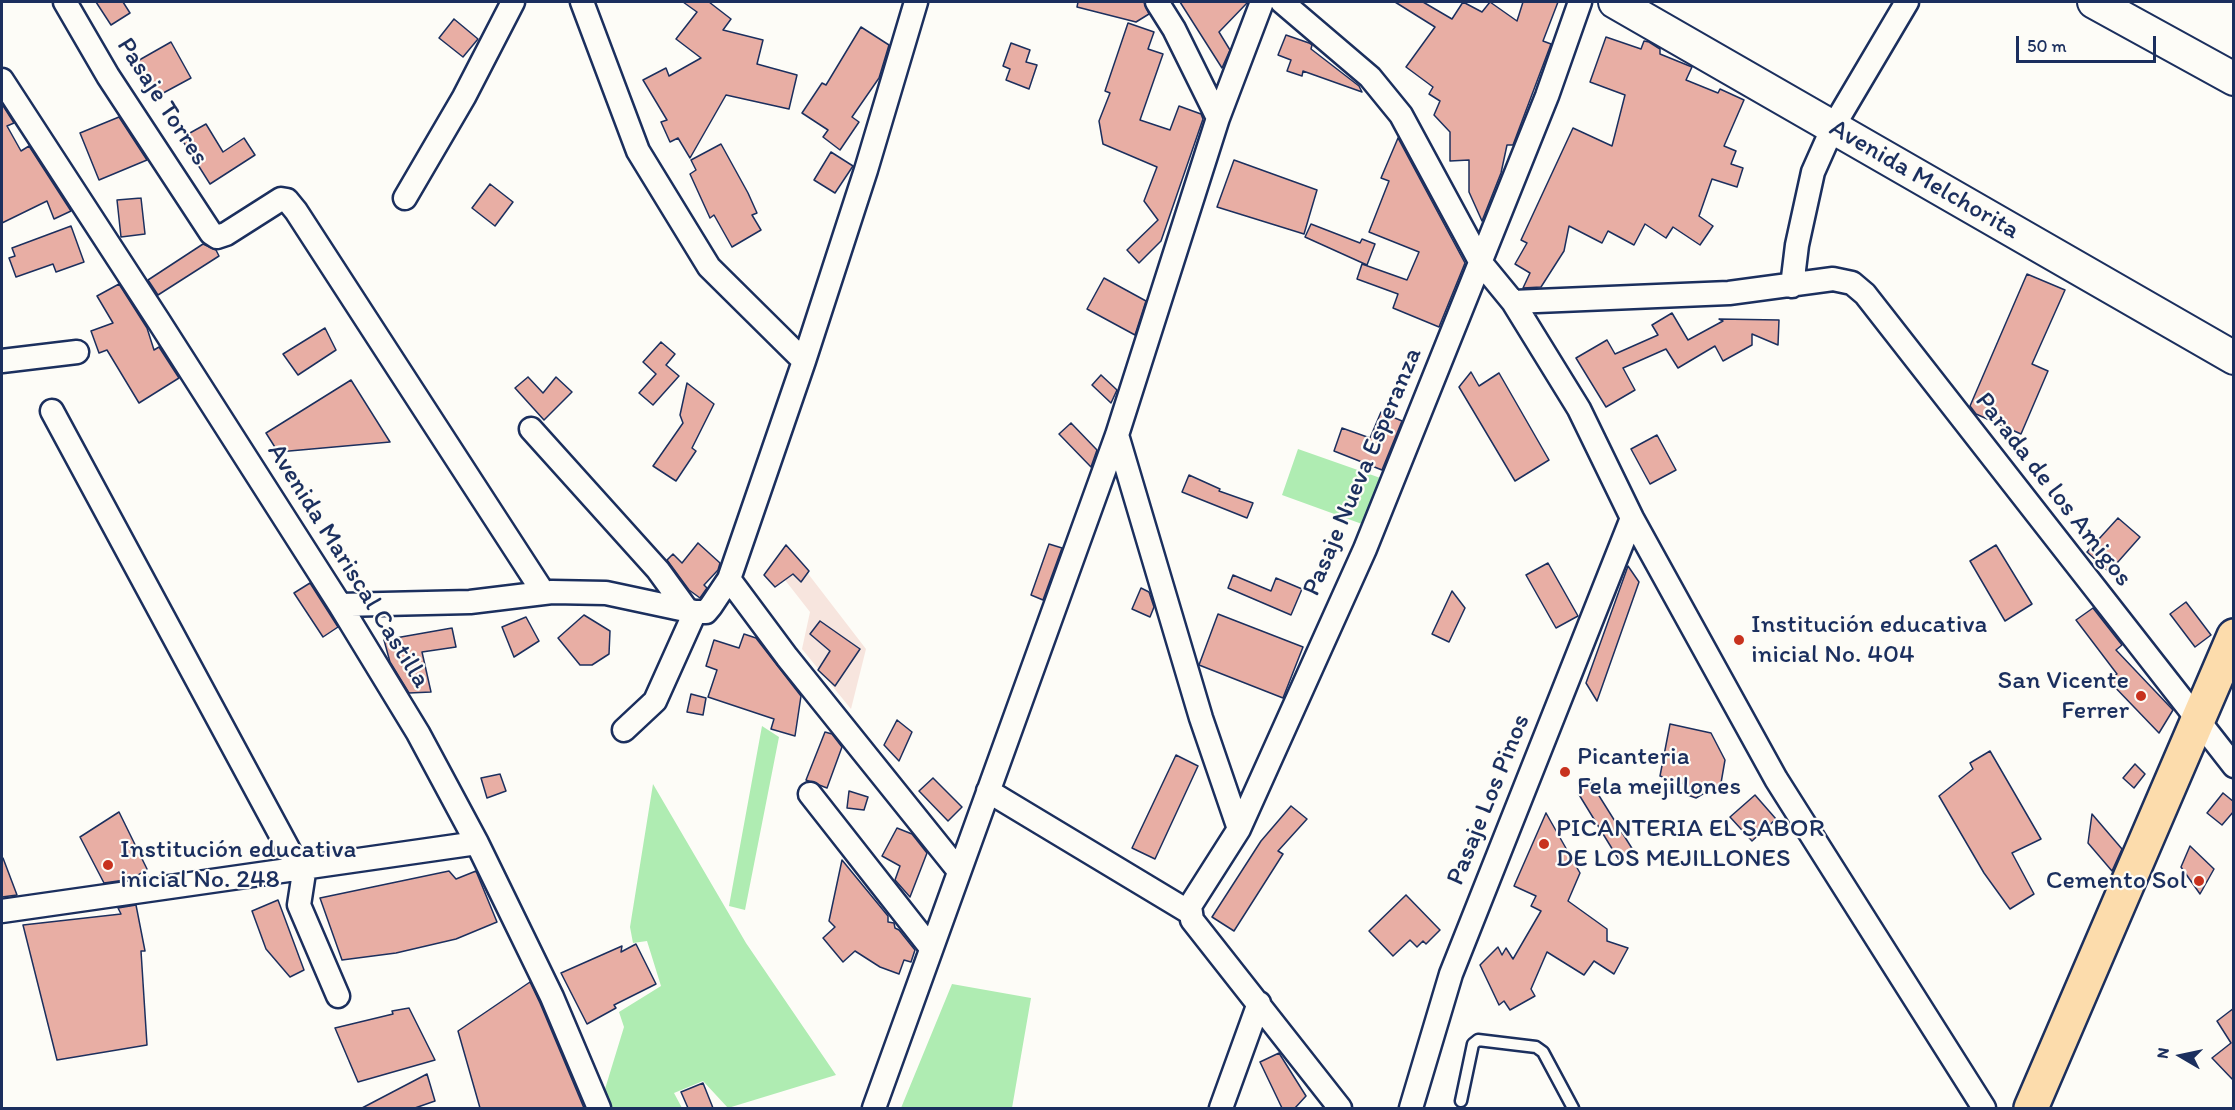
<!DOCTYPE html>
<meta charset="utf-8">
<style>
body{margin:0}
#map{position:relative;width:2235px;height:1110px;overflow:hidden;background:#fdfcf7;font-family:Itim,sans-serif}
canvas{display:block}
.frame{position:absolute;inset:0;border:3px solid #1b2f5e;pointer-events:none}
.north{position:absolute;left:2151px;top:1026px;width:60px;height:60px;-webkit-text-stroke:4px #fdfcf7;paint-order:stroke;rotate:279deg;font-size:16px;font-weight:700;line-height:24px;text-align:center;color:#1b2f5e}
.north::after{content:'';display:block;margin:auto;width:21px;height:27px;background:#1b2f5e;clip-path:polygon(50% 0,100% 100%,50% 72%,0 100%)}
.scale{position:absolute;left:2016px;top:36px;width:140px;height:27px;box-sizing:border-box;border:3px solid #1b2f5e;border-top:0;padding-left:8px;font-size:18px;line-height:21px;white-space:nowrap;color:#1b2f5e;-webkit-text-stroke:4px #fdfcf7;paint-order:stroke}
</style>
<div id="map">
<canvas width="2235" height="1110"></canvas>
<div class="frame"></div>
<div class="north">N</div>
<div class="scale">50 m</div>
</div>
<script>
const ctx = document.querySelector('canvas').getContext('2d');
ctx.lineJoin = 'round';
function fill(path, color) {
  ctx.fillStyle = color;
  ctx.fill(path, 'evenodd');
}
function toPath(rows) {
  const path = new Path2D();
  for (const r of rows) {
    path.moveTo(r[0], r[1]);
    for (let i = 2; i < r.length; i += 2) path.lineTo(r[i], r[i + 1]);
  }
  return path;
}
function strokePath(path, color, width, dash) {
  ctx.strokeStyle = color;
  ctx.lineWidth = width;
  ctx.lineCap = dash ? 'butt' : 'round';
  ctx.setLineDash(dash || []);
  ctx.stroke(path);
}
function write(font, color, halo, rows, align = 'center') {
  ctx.font = font + ' Itim,sans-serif';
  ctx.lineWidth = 4.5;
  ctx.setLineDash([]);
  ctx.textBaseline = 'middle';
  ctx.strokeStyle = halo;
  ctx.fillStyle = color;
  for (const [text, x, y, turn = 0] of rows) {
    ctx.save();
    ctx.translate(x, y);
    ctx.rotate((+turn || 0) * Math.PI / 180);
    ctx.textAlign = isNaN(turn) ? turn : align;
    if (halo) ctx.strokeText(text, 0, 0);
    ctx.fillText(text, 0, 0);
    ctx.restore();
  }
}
fill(toPath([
 [786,545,866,649,851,709,802,649,810,612,785,580,775,587,764,575]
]), '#f7e5de');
fill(toPath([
 [1298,449,1389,481,1373,528,1282,495],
 [762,726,779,737,745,910,729,906],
 [653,784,746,943,836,1075,728,1108,703,1081,674,1093,682,1108,612,1108,605,1089,624,1027,619,1012,661,986,647,941,633,943,630,927],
 [952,984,1031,998,1012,1108,901,1108]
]), '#afecb2');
const building = toPath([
 [96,2,123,2,130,13,111,25,96,2],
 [683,2,709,2,731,19,723,30,763,40,757,64,797,75,789,109,726,95,690,158,678,138,670,142,661,122,667,120,643,80,666,68,669,76,701,58,676,39,697,12,683,2],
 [1078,2,1144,2,1149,14,1136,22,1077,7,1078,2],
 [1180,2,1248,2,1219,32,1230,50,1222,68,1180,2],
 [1395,2,1423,2,1452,19,1463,2,1482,12,1490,2,1517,21,1523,2,1558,2,1543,41,1551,44,1513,145,1507,145,1501,173,1482,221,1469,192,1469,160,1450,161,1450,132,1434,115,1440,101,1429,94,1433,87,1406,67,1435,27,1395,2],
 [454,19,478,39,463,57,439,38,454,19],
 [1128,23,1154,32,1148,49,1163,54,1140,120,1170,130,1179,106,1201,114,1203,119,1161,241,1139,263,1127,250,1158,220,1144,201,1157,167,1103,144,1099,121,1110,93,1105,91,1128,23],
 [861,27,889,45,879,78,852,117,859,122,840,150,823,137,828,130,802,113,822,83,826,85,861,27],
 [1286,35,1309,43,1312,45,1311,49,1359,86,1362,92,1303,71,1302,76,1287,71,1291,60,1278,55,1286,35],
 [1606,37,1641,49,1644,41,1649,42,1660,49,1660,54,1692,67,1686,80,1718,93,1720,89,1744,100,1724,146,1736,151,1731,164,1743,168,1737,187,1712,179,1699,216,1713,226,1700,245,1673,227,1666,238,1645,224,1634,245,1608,231,1602,243,1569,226,1564,251,1541,287,1523,288,1530,273,1515,264,1527,243,1521,240,1573,128,1612,146,1625,95,1590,82,1606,37],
 [171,42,191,78,154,98,134,63,171,42],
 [1011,43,1030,50,1026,62,1037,65,1029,89,1006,80,1010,69,1003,66,1011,43],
 [2,104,14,123,7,126,21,151,29,146,71,211,54,219,47,201,2,223,2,104],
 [119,117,147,160,99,180,80,133,119,117],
 [206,124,223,152,244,138,255,155,210,184,181,138,206,124],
 [1398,138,1465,263,1439,327,1393,308,1398,294,1357,279,1362,264,1407,280,1419,252,1369,232,1389,181,1381,178,1398,138],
 [721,144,748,193,757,213,752,215,761,230,732,247,714,215,710,218,690,174,696,170,691,160,721,144],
 [831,152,853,166,835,193,814,180,831,152],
 [1234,160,1317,190,1304,234,1217,207,1234,160],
 [490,184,513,202,495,226,472,208,490,184],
 [141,198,145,234,121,237,117,200,141,198],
 [1311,224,1360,243,1362,239,1375,244,1367,265,1305,237,1311,224],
 [71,226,84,262,56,272,53,264,16,277,9,258,15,256,12,248,71,226],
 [203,244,216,250,219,256,158,295,148,280,203,244],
 [2027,274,2065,290,2032,364,2048,371,2021,434,1976,414,1970,406,2027,274],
 [1104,278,1146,301,1135,335,1087,309,1104,278],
 [119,284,147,328,154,350,159,347,179,378,139,403,107,350,99,353,91,331,113,323,97,296,119,284],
 [1672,313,1688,340,1723,321,1719,319,1779,320,1778,345,1752,334,1752,345,1723,361,1715,346,1678,368,1666,349,1623,368,1635,390,1606,407,1576,358,1607,340,1615,354,1658,335,1652,325,1672,313],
 [325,328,336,350,298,375,283,354,325,328],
 [661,342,675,354,666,365,679,376,653,405,639,393,656,374,643,362,661,342],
 [1471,372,1479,386,1499,373,1549,460,1515,481,1459,387,1471,372],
 [1101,375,1117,390,1111,403,1092,385,1101,375],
 [528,377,543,393,556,377,572,392,544,420,515,388,528,377],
 [351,380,390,442,278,452,266,433,351,380],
 [687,383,714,404,692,448,696,451,676,481,653,466,683,423,680,415,687,383],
 [1381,412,1402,421,1382,470,1334,451,1342,428,1370,438,1381,412],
 [1071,423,1097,450,1091,467,1059,434,1071,423],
 [1657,435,1676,470,1650,484,1631,449,1657,435],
 [1189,475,1220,489,1219,491,1253,503,1247,518,1182,492,1189,475],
 [2118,518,2140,537,2109,572,2087,552,2118,518],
 [698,543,720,563,718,570,704,585,707,588,700,598,689,590,667,560,673,554,682,563,698,543],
 [1049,544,1062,548,1043,600,1031,595,1049,544],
 [786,545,809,571,801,582,793,574,775,587,764,575,786,545],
 [1996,545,2032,604,2005,621,1970,561,1996,545],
 [1548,563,1578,616,1556,628,1526,575,1548,563],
 [1628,566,1639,582,1597,701,1586,683,1628,566],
 [1233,575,1271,591,1276,578,1302,589,1291,615,1228,588,1233,575],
 [310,583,338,627,323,637,294,593,310,583],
 [1141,588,1149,592,1154,607,1150,617,1132,609,1141,588],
 [1452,591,1465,608,1449,642,1432,634,1452,591],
 [2186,602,2211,635,2195,647,2170,614,2186,602],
 [2093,608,2122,645,2116,650,2173,710,2159,733,2109,681,2117,674,2076,620,2093,608],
 [1218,614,1303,647,1283,698,1199,665,1218,614],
 [584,615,610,631,609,654,592,665,580,665,558,638,584,615],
 [526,617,539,641,514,657,502,627,526,617],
 [820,621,860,649,835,686,818,670,830,651,810,634,820,621],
 [452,628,456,647,422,652,431,692,409,693,390,662,384,640,452,628],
 [744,634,756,638,801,696,795,736,771,729,774,719,708,697,717,670,706,666,714,640,739,648,744,634],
 [691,694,706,698,703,715,687,712,691,694],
 [897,720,912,732,899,761,884,745,897,720],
 [1670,724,1711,733,1725,760,1721,783,1696,798,1685,794,1687,785,1660,776,1670,724],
 [825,732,832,734,842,747,827,788,806,780,825,732],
 [1990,751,2041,839,2012,853,2034,894,2010,909,1984,873,1939,796,1973,769,1970,763,1990,751],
 [1176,755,1198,766,1155,859,1132,848,1176,755],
 [2135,764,2145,774,2134,788,2123,778,2135,764],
 [500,774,506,791,487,798,481,778,500,774],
 [933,778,962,807,948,821,919,791,933,778],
 [1591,783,1633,850,1619,860,1578,793,1591,783],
 [849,791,868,797,864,810,847,808,849,791],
 [2223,793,2234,802,2234,811,2222,825,2207,813,2223,793],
 [1755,795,1776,819,1752,841,1730,817,1755,795],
 [1291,806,1307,819,1278,851,1283,854,1234,931,1212,917,1261,841,1291,806],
 [119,812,147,869,132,879,104,883,80,837,119,812],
 [1546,813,1580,873,1568,901,1607,929,1607,941,1628,948,1614,974,1594,961,1584,975,1547,952,1531,989,1535,996,1510,1010,1504,1001,1499,1005,1480,965,1498,947,1502,955,1506,948,1513,959,1541,911,1531,906,1536,896,1514,886,1546,813],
 [2092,814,2122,849,2112,871,2088,843,2092,814],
 [897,828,912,834,927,853,910,897,895,880,900,866,882,856,897,828],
 [2190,846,2214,869,2200,894,2181,867,2190,846],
 [2,858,3,858,17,895,2,897,2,858],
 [842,860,888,916,888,922,894,923,895,928,899,930,915,950,911,962,904,960,899,974,880,967,855,951,843,962,823,938,835,927,829,921,842,860],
 [449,871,456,879,476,871,497,922,456,939,396,953,342,960,320,898,449,871],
 [1406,895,1440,930,1426,944,1423,941,1417,947,1410,940,1393,956,1369,931,1406,895],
 [278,900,304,970,290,977,266,949,252,911,278,900],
 [136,905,145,951,141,951,147,1045,57,1060,23,925,121,914,118,908,136,905],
 [636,944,656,984,614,1005,616,1008,587,1024,561,973,622,946,621,952,636,944],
 [530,982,540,1003,584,1108,480,1108,458,1031,530,982],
 [409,1008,435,1060,358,1082,335,1028,393,1014,392,1011,409,1008],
 [2234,1008,2234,1081,2212,1058,2231,1043,2217,1021,2234,1008],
 [1279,1053,1306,1096,1295,1108,1282,1108,1260,1062,1279,1053],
 [427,1074,435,1101,415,1108,362,1108,427,1074],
 [703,1083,713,1108,688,1108,681,1092,703,1083]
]);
fill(building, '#e8aea4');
strokePath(building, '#1b2f5e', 1.5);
const lane = toPath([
 [1461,1101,1473,1044,1478,1040,1536,1047,1543,1052,1573,1108]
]);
const street = toPath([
 [65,2,108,76,211,233,217,237,226,234,281,199,287,200,296,211,543,592],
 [582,2,638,151,709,267,804,361],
 [1157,2,1174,29,1218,118],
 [1282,2,1370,77,1401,115,1481,263,1513,302,1579,409,1632,518,1776,779,1984,1108],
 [2,80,158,320,340,605,418,733,477,843,552,997,599,1108],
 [405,198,464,97,513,2],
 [1792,286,1797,245,1813,172,1833,127,1907,2],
 [1513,302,1729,293,1833,279,1852,283,1865,294,2234,766],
 [2,361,77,352],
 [52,411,298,867],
 [531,429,658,570,687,610],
 [1117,435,1201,718,1239,829],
 [729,579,787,657,959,871],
 [340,605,470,602,552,592,606,593,695,612,706,612,711,606,729,579,804,361,866,170,916,2],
 [624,730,655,701,695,612],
 [988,791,1189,912],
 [810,794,931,948],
 [305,866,299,905,338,996],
 [2,911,477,843],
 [874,1108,1117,435,1218,118,1262,2],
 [1221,1108,1259,1003],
 [1340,1108,1192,920,1190,906,1239,829,1365,549,1547,96,1580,2],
 [1411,1108,1451,974,1632,518]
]);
const secondary = toPath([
 [1615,2,2234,358],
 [2094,2,2234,79]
]);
const highway = toPath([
 [2031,1108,2234,636]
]);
strokePath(lane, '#1b2f5e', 15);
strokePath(street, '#1b2f5e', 27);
strokePath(secondary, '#1b2f5e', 36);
strokePath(highway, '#1b2f5e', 38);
strokePath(lane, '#fdfcf7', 10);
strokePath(street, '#fdfcf7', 22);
strokePath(secondary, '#fdfcf7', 32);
strokePath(highway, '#fcdcac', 33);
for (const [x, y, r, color] of [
 [1739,640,6,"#c8321e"],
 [2141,696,6,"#c8321e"],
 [1565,772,6,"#c8321e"],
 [1544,844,6,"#c8321e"],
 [108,865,6,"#c8321e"],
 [2199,881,6,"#c8321e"]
]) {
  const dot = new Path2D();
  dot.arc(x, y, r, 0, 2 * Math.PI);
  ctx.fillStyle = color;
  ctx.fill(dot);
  strokePath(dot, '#fdfcf7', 2);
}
write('26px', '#1b2f5e', '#fdfcf7', [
 ["Pasaje Torres",162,102,57],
 ["Avenida Melchorita",1924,180,30],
 ["Pasaje Nueva Esperanza",1363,472,-67],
 ["Parada de los Amigos",2053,490,52],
 ["Avenida Mariscal Castilla",348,566,58],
 ["Pasaje Los Pinos",1489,800,-68]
]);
write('26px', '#1b2f5e', '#fdfcf7', [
 ["Institución educativa",1751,625],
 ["inicial No. 404",1751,655],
 ["San Vicente",2129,681,"right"],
 ["Ferrer",2129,711,"right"],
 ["Picanteria",1577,757],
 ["Fela mejillones",1577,787],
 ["PICANTERIA EL SABOR",1556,829],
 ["DE LOS MEJILLONES",1556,859],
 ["Institución educativa",120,850],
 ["inicial No. 248",120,880],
 ["Cemento Sol",2187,881,"right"]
], 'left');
</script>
